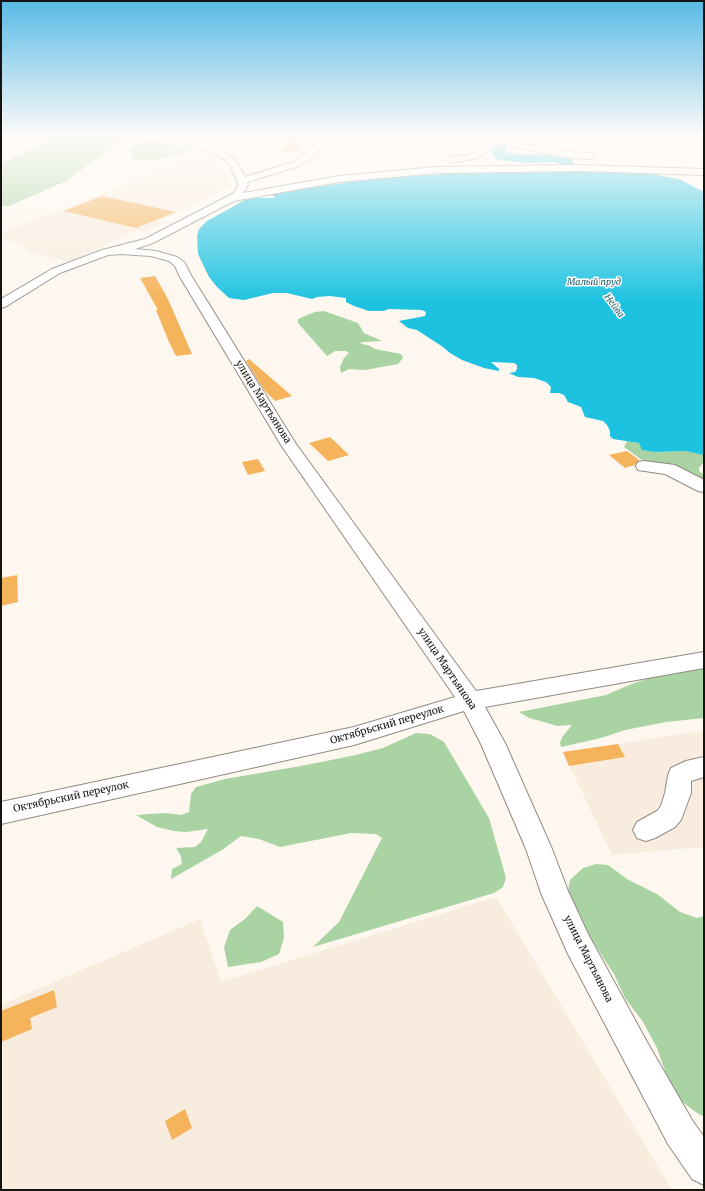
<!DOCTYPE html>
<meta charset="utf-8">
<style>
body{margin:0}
#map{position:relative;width:705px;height:1191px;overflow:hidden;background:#fdf7ef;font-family:Merriweather,serif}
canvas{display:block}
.frame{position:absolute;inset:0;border:2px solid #161411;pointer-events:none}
</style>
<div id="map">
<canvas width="705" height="1191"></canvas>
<div class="frame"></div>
</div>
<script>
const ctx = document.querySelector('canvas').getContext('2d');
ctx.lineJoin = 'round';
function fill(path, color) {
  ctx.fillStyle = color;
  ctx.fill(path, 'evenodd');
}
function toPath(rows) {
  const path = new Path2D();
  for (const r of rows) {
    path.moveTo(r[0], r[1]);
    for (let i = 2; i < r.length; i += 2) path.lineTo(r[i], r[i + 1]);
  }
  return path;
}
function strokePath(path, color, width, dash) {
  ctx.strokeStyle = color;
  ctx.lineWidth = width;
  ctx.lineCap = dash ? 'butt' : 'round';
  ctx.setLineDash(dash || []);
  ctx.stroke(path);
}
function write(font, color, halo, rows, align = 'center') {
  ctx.font = font + ' Merriweather,serif';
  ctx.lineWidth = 3;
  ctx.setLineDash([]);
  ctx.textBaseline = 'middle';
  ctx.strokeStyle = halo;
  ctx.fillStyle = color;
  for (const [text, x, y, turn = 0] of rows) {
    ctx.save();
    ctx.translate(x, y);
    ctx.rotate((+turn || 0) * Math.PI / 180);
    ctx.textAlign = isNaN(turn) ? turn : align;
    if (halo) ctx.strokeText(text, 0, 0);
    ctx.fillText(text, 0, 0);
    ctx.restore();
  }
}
fill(toPath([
 [196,157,214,157,232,187,159,220,166,222,147,232,138,230,68,262,26,250,27,247,1,239,1,233],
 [704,731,704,847,612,855,563,752],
 [496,897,672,1190,1,1190,1,1005,200,919,221,982]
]), '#f8ecde');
fill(toPath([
 [57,136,119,136,131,138,121,142,64,182,9,206,1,206,1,164],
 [149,136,208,136,194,141],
 [146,139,170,143,173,146,190,149,190,151,157,160,132,159,133,154,129,150,138,143],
 [324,311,358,323,364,333,382,341,363,342,359,343,370,346,375,349,401,354,403,358,398,364,365,370,349,369,341,373,340,367,344,358,349,353,346,351,335,351,327,356,298,323,298,319,305,316,315,312],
 [627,441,639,443,643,450,655,452,685,451,704,455,704,462,699,468,699,471,704,475,704,485,642,460,624,447],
 [704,667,704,718,666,722,625,730,601,738,561,747,560,742,563,736,572,725,557,726,544,722,529,718,519,712,606,695,634,683,660,675],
 [416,733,430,734,444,742,489,818,506,878,503,887,494,893,313,947,339,922,382,838,376,834,351,833,280,847,259,839,241,836,222,850,171,879,172,869,182,864,181,856,176,848,195,847,201,842,208,829,186,832,174,831,157,827,136,815,165,813,181,815,189,812,191,794,196,787,225,779,301,766,356,755,383,748],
 [596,864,608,865,627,879,657,894,680,912,697,918,704,916,704,1116,700,1115,681,1101,666,1074,657,1048,643,1022,625,998,614,974,593,942,568,891,570,880,583,868],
 [257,906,283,922,284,938,279,954,261,962,228,967,224,947,230,930,245,919]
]), '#a9d3a2');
fill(toPath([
 [567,170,651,174,679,179,704,192,704,455,685,451,655,452,642,450,639,443,613,439,610,436,610,431,607,425,603,421,585,417,581,407,568,402,564,395,559,393,550,393,551,387,546,382,534,378,518,377,509,373,515,372,517,369,517,365,514,363,491,362,499,369,499,371,484,368,462,360,450,353,443,347,417,330,408,328,399,321,425,316,426,312,422,310,389,309,383,311,369,311,354,306,346,302,346,298,330,296,317,297,312,299,287,293,273,293,244,300,236,299,229,298,217,287,209,277,198,254,197,236,199,229,207,221,245,200,257,198,274,198,275,197,270,194,356,181,396,177,465,173]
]), '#1dc2e1');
fill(toPath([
 [501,136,513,136,505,150,507,153,526,155,555,154,571,158,575,165,573,168,568,169,563,168,560,164,555,162,526,163,499,160,495,158,491,150,501,136]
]), '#1dc2e1');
fill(toPath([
 [289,137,305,138,295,153,279,152],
 [102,196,176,212,136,228,64,211],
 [155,276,167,297,192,354,176,356,169,342,156,310,158,310,140,278],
 [249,359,292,396,275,401,264,390,246,361],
 [330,437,349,455,328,461,309,443],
 [627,451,639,460,635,465,625,468,609,455],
 [258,459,265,471,248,475,242,462],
 [17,575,18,602,1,606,1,578],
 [618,744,625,757,569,766,563,752],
 [54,990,57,1007,30,1018,32,1029,1,1042,1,1011],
 [185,1109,192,1128,172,1140,165,1121]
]), '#f5b35c');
const minor = toPath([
 [133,136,151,136,193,142,203,140,222,142,224,151,237,162,245,177,293,162,308,152,324,136,332,136,314,156,299,166,247,182,248,185,243,193,339,176,437,167,580,165,704,169,704,175,580,171,437,173,339,182,234,201,153,243,135,249,156,251,177,257,184,262,192,277,296,444,476,691,704,652,704,668,485,707,505,743,552,849,568,891,588,934,647,1042,692,1120,704,1137,704,1185,692,1179,668,1144,568,954,541,893,526,849,481,744,464,711,354,745,1,824,1,802,354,727,455,697,281,445,180,277,175,266,169,261,151,256,121,254,108,255,60,273,5,307,1,308,1,299,52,269,102,250,145,239,234,193,238,185,237,181,230,165,217,154,196,147,137,138,133,136],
 [206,145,215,146,215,148,206,145],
 [696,136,704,136,704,141,701,141,696,136],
 [499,140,569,152,591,153,595,156,591,159,569,158,499,144,493,146,489,151,478,158,451,163,447,160,451,157,473,154,483,147,487,142,499,140],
 [644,461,675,465,704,480,704,492,698,491,665,474,638,470,636,466,638,462,644,461],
 [704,757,704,777,691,781,691,793,681,820,675,827,655,838,646,841,637,838,633,830,637,822,657,811,661,806,665,793,668,775,671,768,686,761,704,757]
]);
strokePath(minor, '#918b84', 2);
fill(minor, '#fff');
const rail = toPath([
 [1,138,4,136]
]);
strokePath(rail, '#3a3734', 2);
strokePath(rail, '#fff', 1.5, [4]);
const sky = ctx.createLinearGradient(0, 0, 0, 303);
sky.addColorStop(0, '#57bae5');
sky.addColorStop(0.45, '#fefbf8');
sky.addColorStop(1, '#fefbf800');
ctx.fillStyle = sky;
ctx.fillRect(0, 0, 705, 303);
write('italic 9px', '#1d5966', '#fff', [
 ["Малый пруд",594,282],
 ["Нейва",614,306,54]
]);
write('10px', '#161411', '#fff', [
 ["улица Мартьянова",263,402,58],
 ["улица Мартьянова",447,669,56],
 ["Октябрьский переулок",387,725,-16],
 ["Октябрьский переулок",71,797,-12],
 ["улица Мартьянова",588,959,63]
]);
</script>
